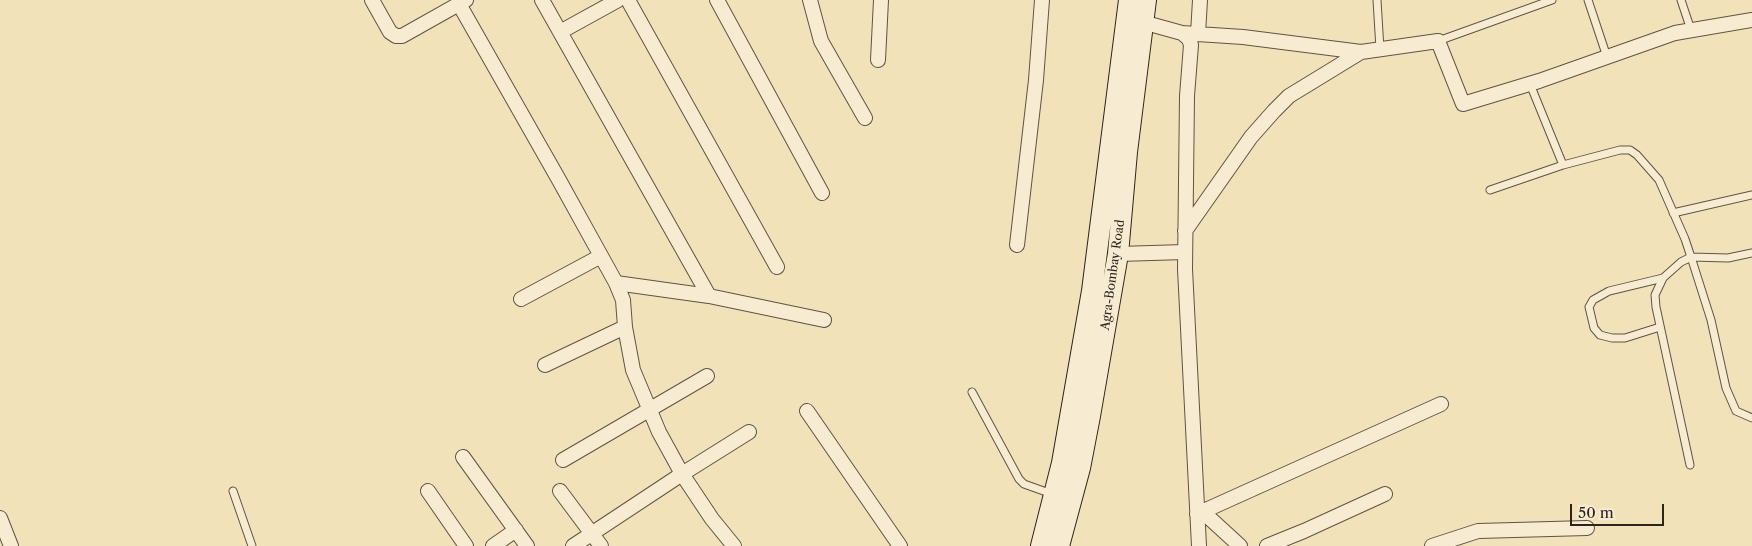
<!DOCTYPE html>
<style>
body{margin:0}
#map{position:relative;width:1752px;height:546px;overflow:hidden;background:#f2e2b9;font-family:"Libre Caslon Text",serif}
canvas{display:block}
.scale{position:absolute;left:1570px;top:504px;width:94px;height:22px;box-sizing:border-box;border:2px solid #2d241c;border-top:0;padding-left:6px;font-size:15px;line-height:18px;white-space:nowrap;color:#2d241c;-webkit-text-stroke:4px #f7ecd2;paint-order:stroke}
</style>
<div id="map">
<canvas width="1752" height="546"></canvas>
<div class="scale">50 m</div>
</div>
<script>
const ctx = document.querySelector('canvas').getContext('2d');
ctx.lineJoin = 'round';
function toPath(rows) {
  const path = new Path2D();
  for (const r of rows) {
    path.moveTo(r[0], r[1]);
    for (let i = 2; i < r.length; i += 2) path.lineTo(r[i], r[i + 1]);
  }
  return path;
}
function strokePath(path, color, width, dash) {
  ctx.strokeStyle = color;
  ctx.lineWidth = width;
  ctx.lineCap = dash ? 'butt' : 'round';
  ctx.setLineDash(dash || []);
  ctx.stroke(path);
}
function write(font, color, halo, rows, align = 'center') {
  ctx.font = font + ' "Libre Caslon Text",serif';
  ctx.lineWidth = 4;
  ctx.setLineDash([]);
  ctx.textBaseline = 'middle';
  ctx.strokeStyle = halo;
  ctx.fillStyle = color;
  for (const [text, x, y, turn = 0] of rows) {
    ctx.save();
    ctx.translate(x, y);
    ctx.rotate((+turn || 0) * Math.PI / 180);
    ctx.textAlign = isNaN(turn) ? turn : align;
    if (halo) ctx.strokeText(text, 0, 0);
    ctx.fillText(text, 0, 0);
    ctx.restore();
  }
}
const service = toPath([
 [1377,0,1380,49],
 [1588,0,1607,57],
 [1681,0,1691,30],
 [1438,41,1552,0],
 [1530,84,1563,165,1620,150,1630,150,1637,155,1659,180,1685,239,1691,257,1681,262,1663,278,1655,295,1656,307,1690,465],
 [1490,190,1563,165],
 [1673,213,1752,195],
 [1752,253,1728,258,1691,257,1711,320,1726,388,1736,411,1752,418],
 [1660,327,1625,338,1612,338,1600,335,1594,328,1589,307,1593,300,1609,291,1663,278],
 [972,392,1019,479,1024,484,1052,494],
 [233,491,252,546]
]);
const minor = toPath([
 [372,0,390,32,396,36,402,36,466,0],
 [542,0,709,296],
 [628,0,777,267],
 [717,0,822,193],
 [810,0,821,41,865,118],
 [459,4,559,180,616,283,623,300,625,327,633,370,659,432,682,474,712,519,734,546],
 [1135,20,1182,33,1189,39,1191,45,1187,96,1185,269,1199,546],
 [560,32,618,0],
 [1182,33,1243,37,1361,52,1438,41,1463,104,1539,81,1675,33,1752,20],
 [1198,34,1200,0],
 [878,60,881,0],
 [1185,231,1251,137,1274,111,1289,96,1361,52],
 [1017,245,1036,80,1042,0],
 [1118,254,1185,252],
 [616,283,709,296,824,320],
 [521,299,601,256],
 [545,365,625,327],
 [807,411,900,546],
 [463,457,527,546],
 [563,460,707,376],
 [428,491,466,546],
 [560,491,601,546],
 [1204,513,1240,546],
 [1197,514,1441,404],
 [0,518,11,546],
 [493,546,516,530],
 [573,546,682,474,749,432],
 [1267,546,1304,531,1385,494],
 [1432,546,1478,531,1587,528]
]);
const secondary = toPath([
 [1041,546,1062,463,1092,291,1129,0],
 [1059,546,1080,468,1090,416,1118,254,1127,152,1146,0]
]);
strokePath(service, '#5e5443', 9);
strokePath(minor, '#5e5443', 16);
strokePath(secondary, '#2d241c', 22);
strokePath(service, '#f7ecd2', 7);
strokePath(minor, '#f7ecd2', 14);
strokePath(secondary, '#f7ecd2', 20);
write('12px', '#2d241c', '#f7ecd2', [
 ["Agra-Bombay Road",1113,275,-82]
]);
</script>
